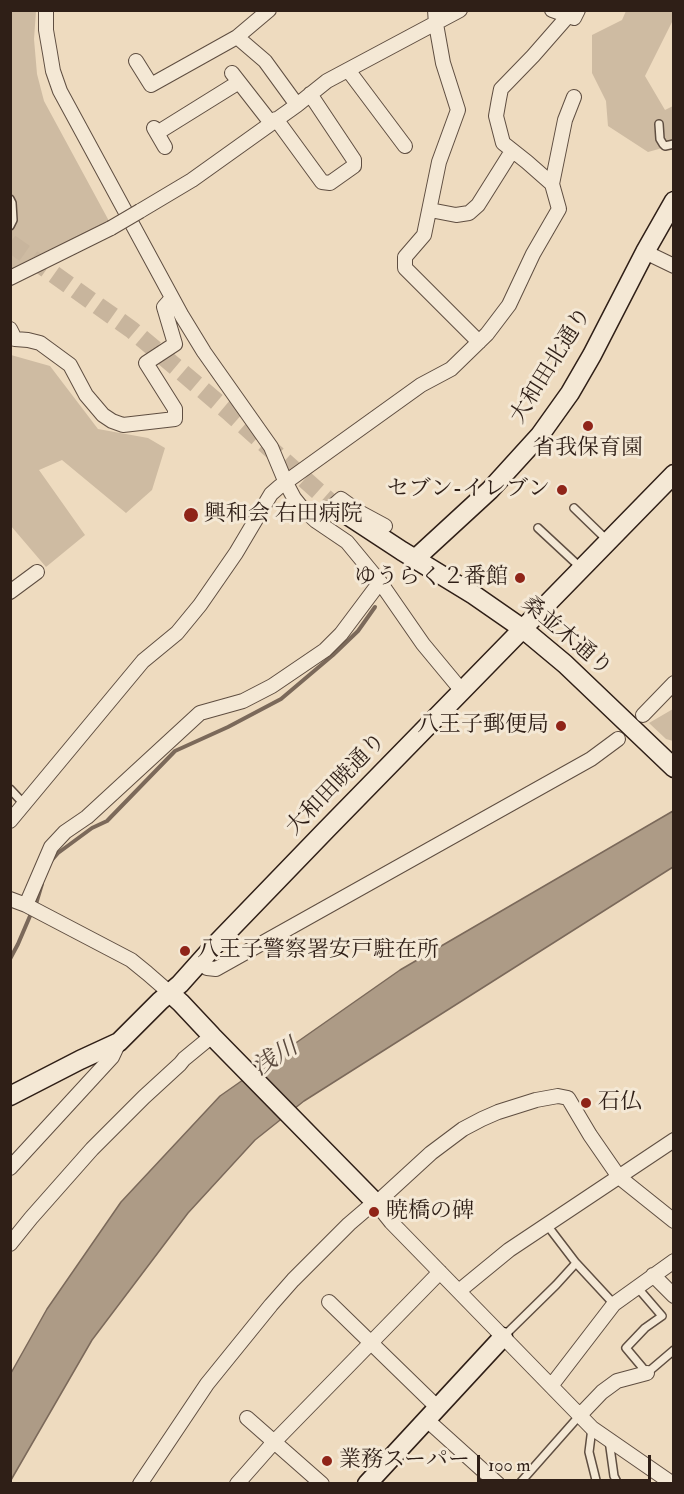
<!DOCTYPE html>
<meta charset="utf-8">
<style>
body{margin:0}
#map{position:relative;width:684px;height:1494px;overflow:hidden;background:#eedbbf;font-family:"IM FELL Double Pica",serif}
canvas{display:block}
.frame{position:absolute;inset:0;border:12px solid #2f1f17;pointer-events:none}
.scale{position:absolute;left:477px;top:1455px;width:174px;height:27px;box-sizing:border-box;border:3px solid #2f1f17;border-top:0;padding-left:8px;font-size:18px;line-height:21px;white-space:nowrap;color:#2f1f17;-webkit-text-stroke:4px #f4e8d5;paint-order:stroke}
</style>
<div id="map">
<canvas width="684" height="1494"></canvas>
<div class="frame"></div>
<div class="scale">100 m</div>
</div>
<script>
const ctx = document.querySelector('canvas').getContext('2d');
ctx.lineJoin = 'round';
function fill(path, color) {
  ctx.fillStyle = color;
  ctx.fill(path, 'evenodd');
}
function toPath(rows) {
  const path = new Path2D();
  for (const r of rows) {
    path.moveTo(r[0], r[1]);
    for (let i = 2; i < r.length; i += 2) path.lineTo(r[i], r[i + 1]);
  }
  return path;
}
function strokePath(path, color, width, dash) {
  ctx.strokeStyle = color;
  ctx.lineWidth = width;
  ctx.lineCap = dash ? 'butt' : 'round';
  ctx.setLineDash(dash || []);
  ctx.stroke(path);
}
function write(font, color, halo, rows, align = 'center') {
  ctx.font = font + ' "IM FELL Double Pica","Noto Serif JP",serif';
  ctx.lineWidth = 6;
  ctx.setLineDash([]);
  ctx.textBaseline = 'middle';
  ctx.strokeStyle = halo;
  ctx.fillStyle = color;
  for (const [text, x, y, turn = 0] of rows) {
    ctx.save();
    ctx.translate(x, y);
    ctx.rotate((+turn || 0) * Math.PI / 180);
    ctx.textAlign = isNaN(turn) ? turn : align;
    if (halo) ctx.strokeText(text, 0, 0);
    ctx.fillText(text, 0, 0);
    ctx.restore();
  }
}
fill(toPath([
 [11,11,36,11,34,39,37,74,44,101,109,221,11,275],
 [626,11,673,11,673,20,645,76,665,110,673,106,673,145,648,152,608,126,606,101,592,73,592,35,622,20],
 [11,355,50,366,98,429,148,438,165,448,152,490,126,513,62,460,39,470,85,535,46,567,11,526],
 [673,709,673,741,666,739,649,723]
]), '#cebba2');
const water = toPath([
 [673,811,673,867,304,1101,255,1140,188,1213,92,1340,11,1480,11,1373,47,1309,121,1202,220,1096,400,970,673,811]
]);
fill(water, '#ad9b86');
strokePath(water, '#7b695a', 1.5);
strokePath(toPath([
 [51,861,58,853,92,828,107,821,175,751,228,727,281,699,333,655,358,631,375,607],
 [36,904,42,884],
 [10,959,18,944,30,916]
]), '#7b695a', 4);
strokePath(toPath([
 [10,243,132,330,230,413,338,509]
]), '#c8b59d', 18, [18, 9]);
const lane = toPath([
 [659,124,660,139,663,144,665,146,674,144],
 [10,199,12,203,13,220,10,226],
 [574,508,607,540],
 [538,528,580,567],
 [10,789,24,804],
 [547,1225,576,1263,614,1304],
 [637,1287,662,1316,645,1328,626,1348,647,1373,674,1350],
 [504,1336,556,1285,576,1263],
 [592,1428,589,1452,597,1484],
 [609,1440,614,1476,618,1484],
 [519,1484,580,1415]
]);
const street = toPath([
 [46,10,46,30,50,53,53,71,60,91,182,316,204,352,271,447,286,483,294,498,302,508,316,521,347,542,380,582,423,644,462,691],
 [435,10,436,24,443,63,458,110,439,162,424,235,405,257,405,268,479,342],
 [552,10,574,18,578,10],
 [237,37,269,10],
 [136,61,151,85,237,37,265,61,297,105],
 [348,70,405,146],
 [232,73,271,123],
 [276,119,322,182,330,183,354,166,354,160,310,94],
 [154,128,165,147],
 [157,133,239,82],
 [552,184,565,120,574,97],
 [430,210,456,215,469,213,478,205,512,151],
 [140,211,192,180,297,105,327,81,460,10],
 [645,252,674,266],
 [10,278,111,228],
 [10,329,15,339,28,340,40,343,70,365,86,395,103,415,112,421,123,425,175,419,175,409,146,363,175,344,164,307,172,298],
 [316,521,341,499,359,512,385,526],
 [10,592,37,572],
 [643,715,674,683],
 [10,821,143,661,177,633,200,605,236,553,271,494,279,487,421,385,451,369,487,334,509,305,533,254,559,209,552,184,527,162,503,143,496,116,499,99,501,89,533,56,568,16],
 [10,899,26,905,131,960,147,973,170,993],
 [26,905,51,847,65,832,87,817,200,713,243,701,272,686,325,650,341,634,380,582],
 [201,962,207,968,216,969,591,759,618,739],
 [10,1168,112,1057,119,1042],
 [375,1202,391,1222,592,1428,673,1484],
 [10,1244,31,1218,92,1149,144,1097,180,1064,184,1059,212,1036],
 [653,1275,674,1296],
 [459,1291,509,1250,674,1140],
 [329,1302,438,1408],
 [551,1386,614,1304,674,1261],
 [580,1415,602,1392,617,1381,647,1373],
 [247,1418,322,1484],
 [427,1420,498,1484],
 [140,1484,207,1384,271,1305,293,1280,349,1224,370,1206,383,1197,431,1153,463,1129,482,1119,498,1112,536,1100,558,1096,568,1098,590,1135,619,1177,674,1221],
 [237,1484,274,1442,440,1272]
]);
const secondary = toPath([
 [338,509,402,551,474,595,523,629,565,664,674,768],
 [415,559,490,490,540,435,570,393,592,355,645,252,674,201],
 [170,993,181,1003,212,1036,375,1202],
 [10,1096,80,1060,119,1042,160,1001,180,984,214,946,326,830,674,474],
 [367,1484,503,1337]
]);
strokePath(lane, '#5f4e41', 10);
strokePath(street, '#5f4e41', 16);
strokePath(secondary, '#2f1f17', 21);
strokePath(lane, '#f4e8d5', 7);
strokePath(street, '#f4e8d5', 14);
strokePath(secondary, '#f4e8d5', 18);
const streetBridge = toPath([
 [111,228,140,211]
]);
strokePath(streetBridge, '#5f4e41', 16, []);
strokePath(streetBridge, '#f4e8d5', 14);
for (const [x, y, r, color] of [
 [588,426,6,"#8f2418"],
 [562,490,6,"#8f2418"],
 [191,515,8,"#8f2418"],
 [520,578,6,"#8f2418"],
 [561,726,6,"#8f2418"],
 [185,951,6,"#8f2418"],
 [586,1103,6,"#8f2418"],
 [374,1212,6,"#8f2418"],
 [327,1461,6,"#8f2418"]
]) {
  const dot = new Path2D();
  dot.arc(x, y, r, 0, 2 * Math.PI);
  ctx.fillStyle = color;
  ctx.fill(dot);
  strokePath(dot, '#f4e8d5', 2);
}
write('22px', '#2f1f17', '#f4e8d5', [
 ["大和田北通り",552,366,-58],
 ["桑並木通り",566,637,40],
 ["大和田暁通り",337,785,-46]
]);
write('22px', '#2f1f17', '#f4e8d5', [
 ["省我保育園",588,449,"center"],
 ["セブン-イレブン",550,490,"right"],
 ["興和会 右田病院",204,515],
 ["ゆうらく２番館",508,578,"right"],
 ["八王子郵便局",549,726,"right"],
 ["八王子警察署安戸駐在所",197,951],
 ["石仏",598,1103],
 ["暁橋の碑",386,1212],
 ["業務スーパー",339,1461]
], 'left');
write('italic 24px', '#5b4a3e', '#f4e8d5', [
 ["浅川",276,1059,-32]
]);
</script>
